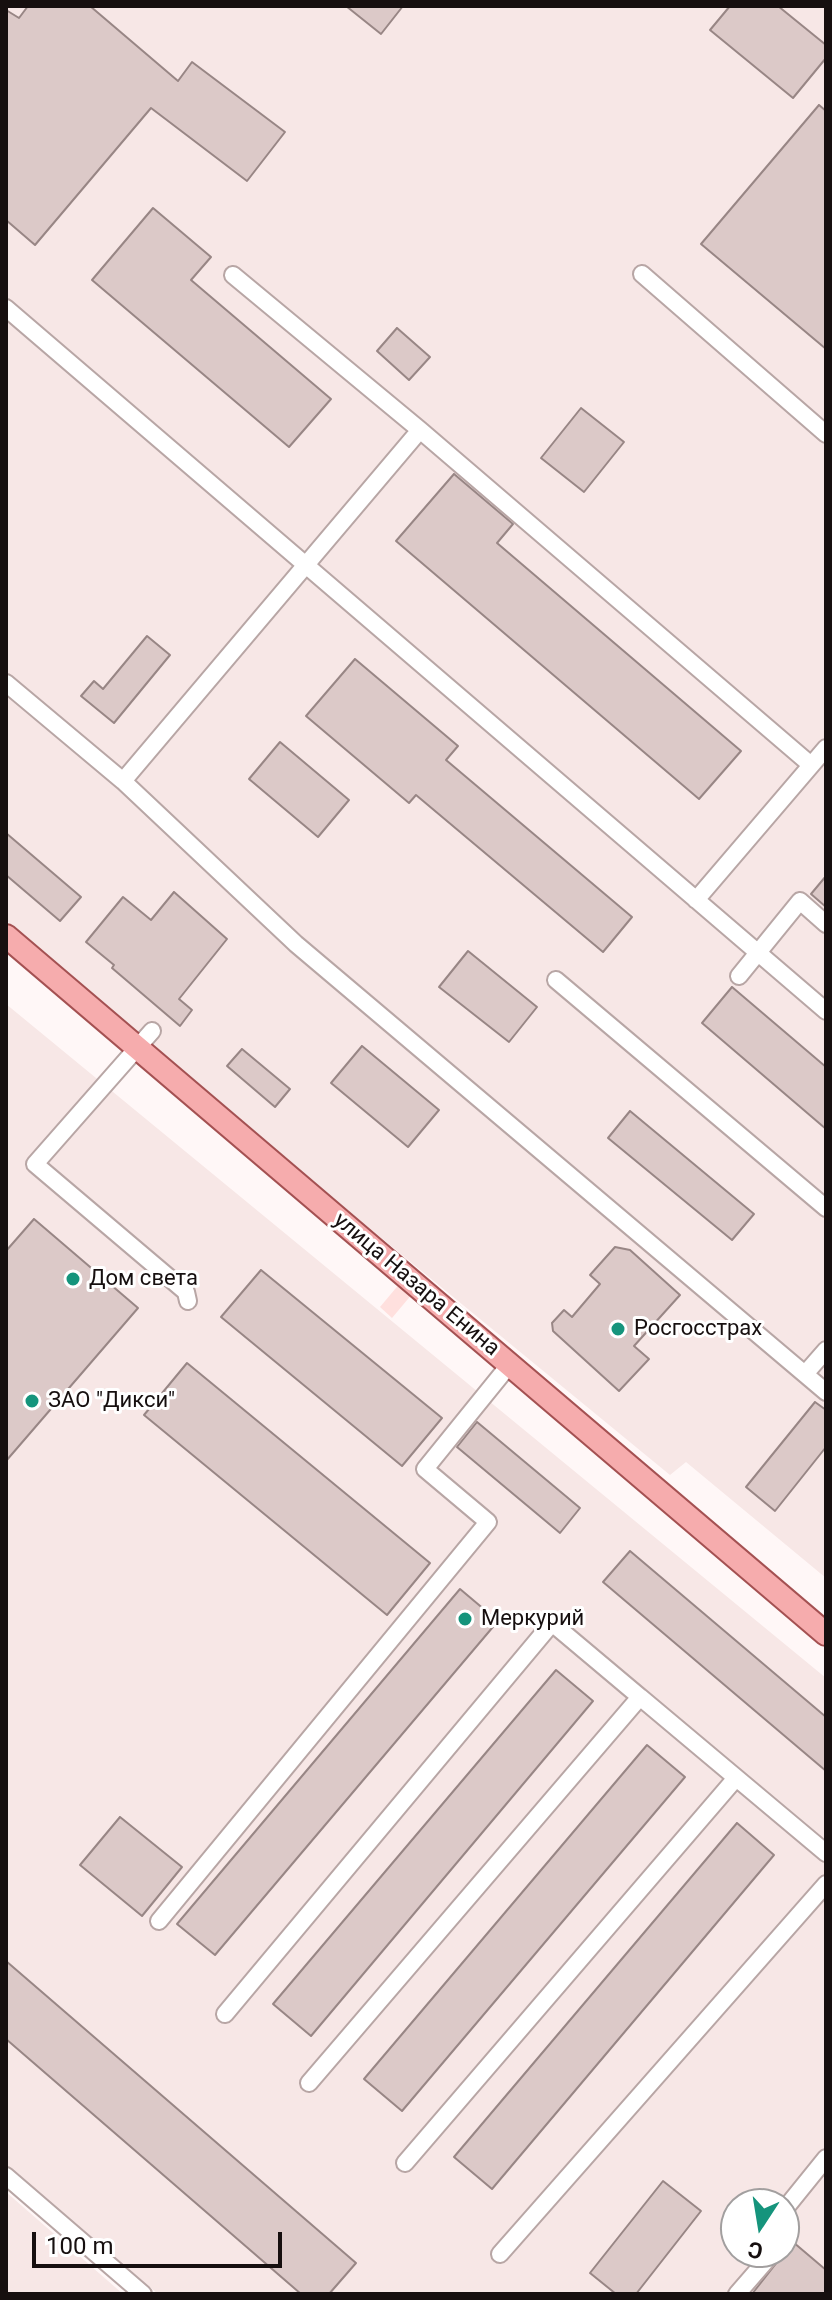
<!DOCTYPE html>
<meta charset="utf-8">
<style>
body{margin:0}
#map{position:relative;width:832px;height:2300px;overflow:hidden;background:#fff7f7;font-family:Roboto,sans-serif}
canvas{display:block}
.frame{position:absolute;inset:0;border:8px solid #160f0f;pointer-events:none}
.north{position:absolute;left:720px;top:2188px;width:80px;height:80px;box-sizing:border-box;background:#fff;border:2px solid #a29f9f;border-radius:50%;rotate:192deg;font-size:22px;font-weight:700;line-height:32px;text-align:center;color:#160f0f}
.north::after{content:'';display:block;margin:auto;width:28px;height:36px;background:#15947c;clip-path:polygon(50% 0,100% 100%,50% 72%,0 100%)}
.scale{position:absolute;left:32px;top:2232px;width:250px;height:36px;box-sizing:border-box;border:4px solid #160f0f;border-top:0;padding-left:10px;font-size:24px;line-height:28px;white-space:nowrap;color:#160f0f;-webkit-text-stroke:6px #fff;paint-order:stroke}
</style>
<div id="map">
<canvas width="832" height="2300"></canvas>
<div class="frame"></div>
<div class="north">С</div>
<div class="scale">100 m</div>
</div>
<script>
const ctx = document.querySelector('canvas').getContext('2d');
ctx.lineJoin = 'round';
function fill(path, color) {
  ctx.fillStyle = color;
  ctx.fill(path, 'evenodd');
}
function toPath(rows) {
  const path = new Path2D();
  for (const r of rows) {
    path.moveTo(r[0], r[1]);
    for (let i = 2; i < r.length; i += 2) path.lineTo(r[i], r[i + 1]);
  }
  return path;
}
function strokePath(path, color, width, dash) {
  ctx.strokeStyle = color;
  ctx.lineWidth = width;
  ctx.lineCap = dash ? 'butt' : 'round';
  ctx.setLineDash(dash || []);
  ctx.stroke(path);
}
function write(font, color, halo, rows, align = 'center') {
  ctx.font = font + ' Roboto,sans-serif';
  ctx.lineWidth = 6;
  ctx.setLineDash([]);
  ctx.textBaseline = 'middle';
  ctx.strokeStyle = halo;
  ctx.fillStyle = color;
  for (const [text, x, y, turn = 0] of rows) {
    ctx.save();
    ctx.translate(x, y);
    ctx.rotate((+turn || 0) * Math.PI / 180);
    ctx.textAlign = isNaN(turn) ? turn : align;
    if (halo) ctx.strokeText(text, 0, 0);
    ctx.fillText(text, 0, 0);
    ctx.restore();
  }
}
fill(toPath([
 [6,6,826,6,826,1578,686,1462,670,1475,368,1227,6,920],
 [6,1004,826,1678,826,2294,158,2294,6,2165],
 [736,2204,784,2204,784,2252,736,2252],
 [6,2192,123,2294,6,2294]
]), '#f7e7e6');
fill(toPath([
 [401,1282,413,1293,392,1318,380,1307]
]), '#ffe0de');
const building = toPath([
 [28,6,90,6,178,81,192,62,285,132,247,181,151,108,35,245,6,220,6,10,19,18,28,6],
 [346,6,403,6,381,34,346,6],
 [730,6,778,6,826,45,826,58,793,98,710,30,730,6],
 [819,105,826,111,826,349,701,244,819,105],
 [153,208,211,257,191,280,331,399,289,447,92,280,153,208],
 [397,328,430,357,409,380,377,351,397,328],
 [581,408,624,442,584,492,541,458,581,408],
 [454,474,513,524,497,543,741,751,699,799,396,541,454,474],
 [147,636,170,655,114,723,81,696,94,681,103,689,147,636],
 [355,659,458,746,446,760,632,917,603,952,416,795,409,803,306,716,355,659],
 [280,742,349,800,318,837,249,779,280,742],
 [6,833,81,897,60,921,6,875,6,833],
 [826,876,826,907,811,894,826,876],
 [174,892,227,939,179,999,192,1010,180,1026,112,968,114,965,86,942,123,897,151,920,174,892],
 [468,951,537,1007,509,1042,439,987,468,951],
 [732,987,826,1067,826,1129,702,1023,732,987],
 [362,1046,439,1110,408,1147,331,1083,362,1046],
 [242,1049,290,1089,275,1107,227,1066,242,1049],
 [630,1111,754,1214,732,1240,608,1138,630,1111],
 [34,1219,138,1308,6,1461,6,1251,34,1219],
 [615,1247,630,1250,680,1295,634,1346,649,1359,619,1391,553,1331,552,1323,564,1310,572,1317,600,1284,590,1275,615,1247],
 [261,1270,442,1418,402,1466,221,1317,261,1270],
 [187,1363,430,1563,387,1615,144,1415,187,1363],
 [815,1402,826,1410,826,1447,775,1511,746,1487,815,1402],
 [477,1422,580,1508,560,1533,457,1447,477,1422],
 [630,1551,826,1717,826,1771,603,1582,630,1551],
 [460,1589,498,1621,215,1955,177,1924,460,1589],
 [556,1670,593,1701,311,2036,273,2004,556,1670],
 [647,1745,685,1777,402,2111,364,2079,647,1745],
 [120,1817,182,1867,142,1916,80,1865,120,1817],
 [737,1823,774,1855,492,2189,454,2157,737,1823],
 [6,1961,356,2263,329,2294,301,2294,6,2039,6,1961],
 [663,2181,701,2211,636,2294,616,2294,590,2273,663,2181],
 [793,2242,826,2270,826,2294,752,2294,793,2242]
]);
fill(building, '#dcc9c8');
strokePath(building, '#988685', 2);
const minor = toPath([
 [642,274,826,434],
 [233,275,420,430,811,765],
 [6,308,826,1011],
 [6,683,123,781,296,944,826,1392],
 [123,781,420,430],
 [696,900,826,748],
 [739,976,800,901,826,924],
 [556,980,826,1208],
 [152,1031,35,1164,186,1292,188,1301],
 [805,1374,826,1350],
 [159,1921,488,1522,425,1469,510,1364],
 [225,2014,552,1623,640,1697],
 [309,2083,640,1697,826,1853],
 [405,2163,736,1778],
 [6,2176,143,2294],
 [784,2210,826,2158],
 [500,2254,826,1884],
 [737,2294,770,2256,767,2252]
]);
const major = toPath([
 [6,936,826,1634]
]);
strokePath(minor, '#b8a6a5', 20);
strokePath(major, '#a45152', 26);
strokePath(minor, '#fff', 16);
strokePath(major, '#f6acad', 22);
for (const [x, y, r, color] of [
 [73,1279,8,"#15947c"],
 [618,1329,8,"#15947c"],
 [32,1401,8,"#15947c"],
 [465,1619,8,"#15947c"]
]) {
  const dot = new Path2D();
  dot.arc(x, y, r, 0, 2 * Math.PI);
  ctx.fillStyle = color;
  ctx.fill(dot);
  strokePath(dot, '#fff', 3);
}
write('22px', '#160f0f', '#fff', [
 ["Дом света",89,1279],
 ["Росгосстрах",634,1329],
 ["ЗАО \"Дикси\"",48,1401],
 ["Меркурий",481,1619]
], 'left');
write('22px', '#160f0f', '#fff', [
 ["улица Назара Енина",416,1285,40]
]);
</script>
